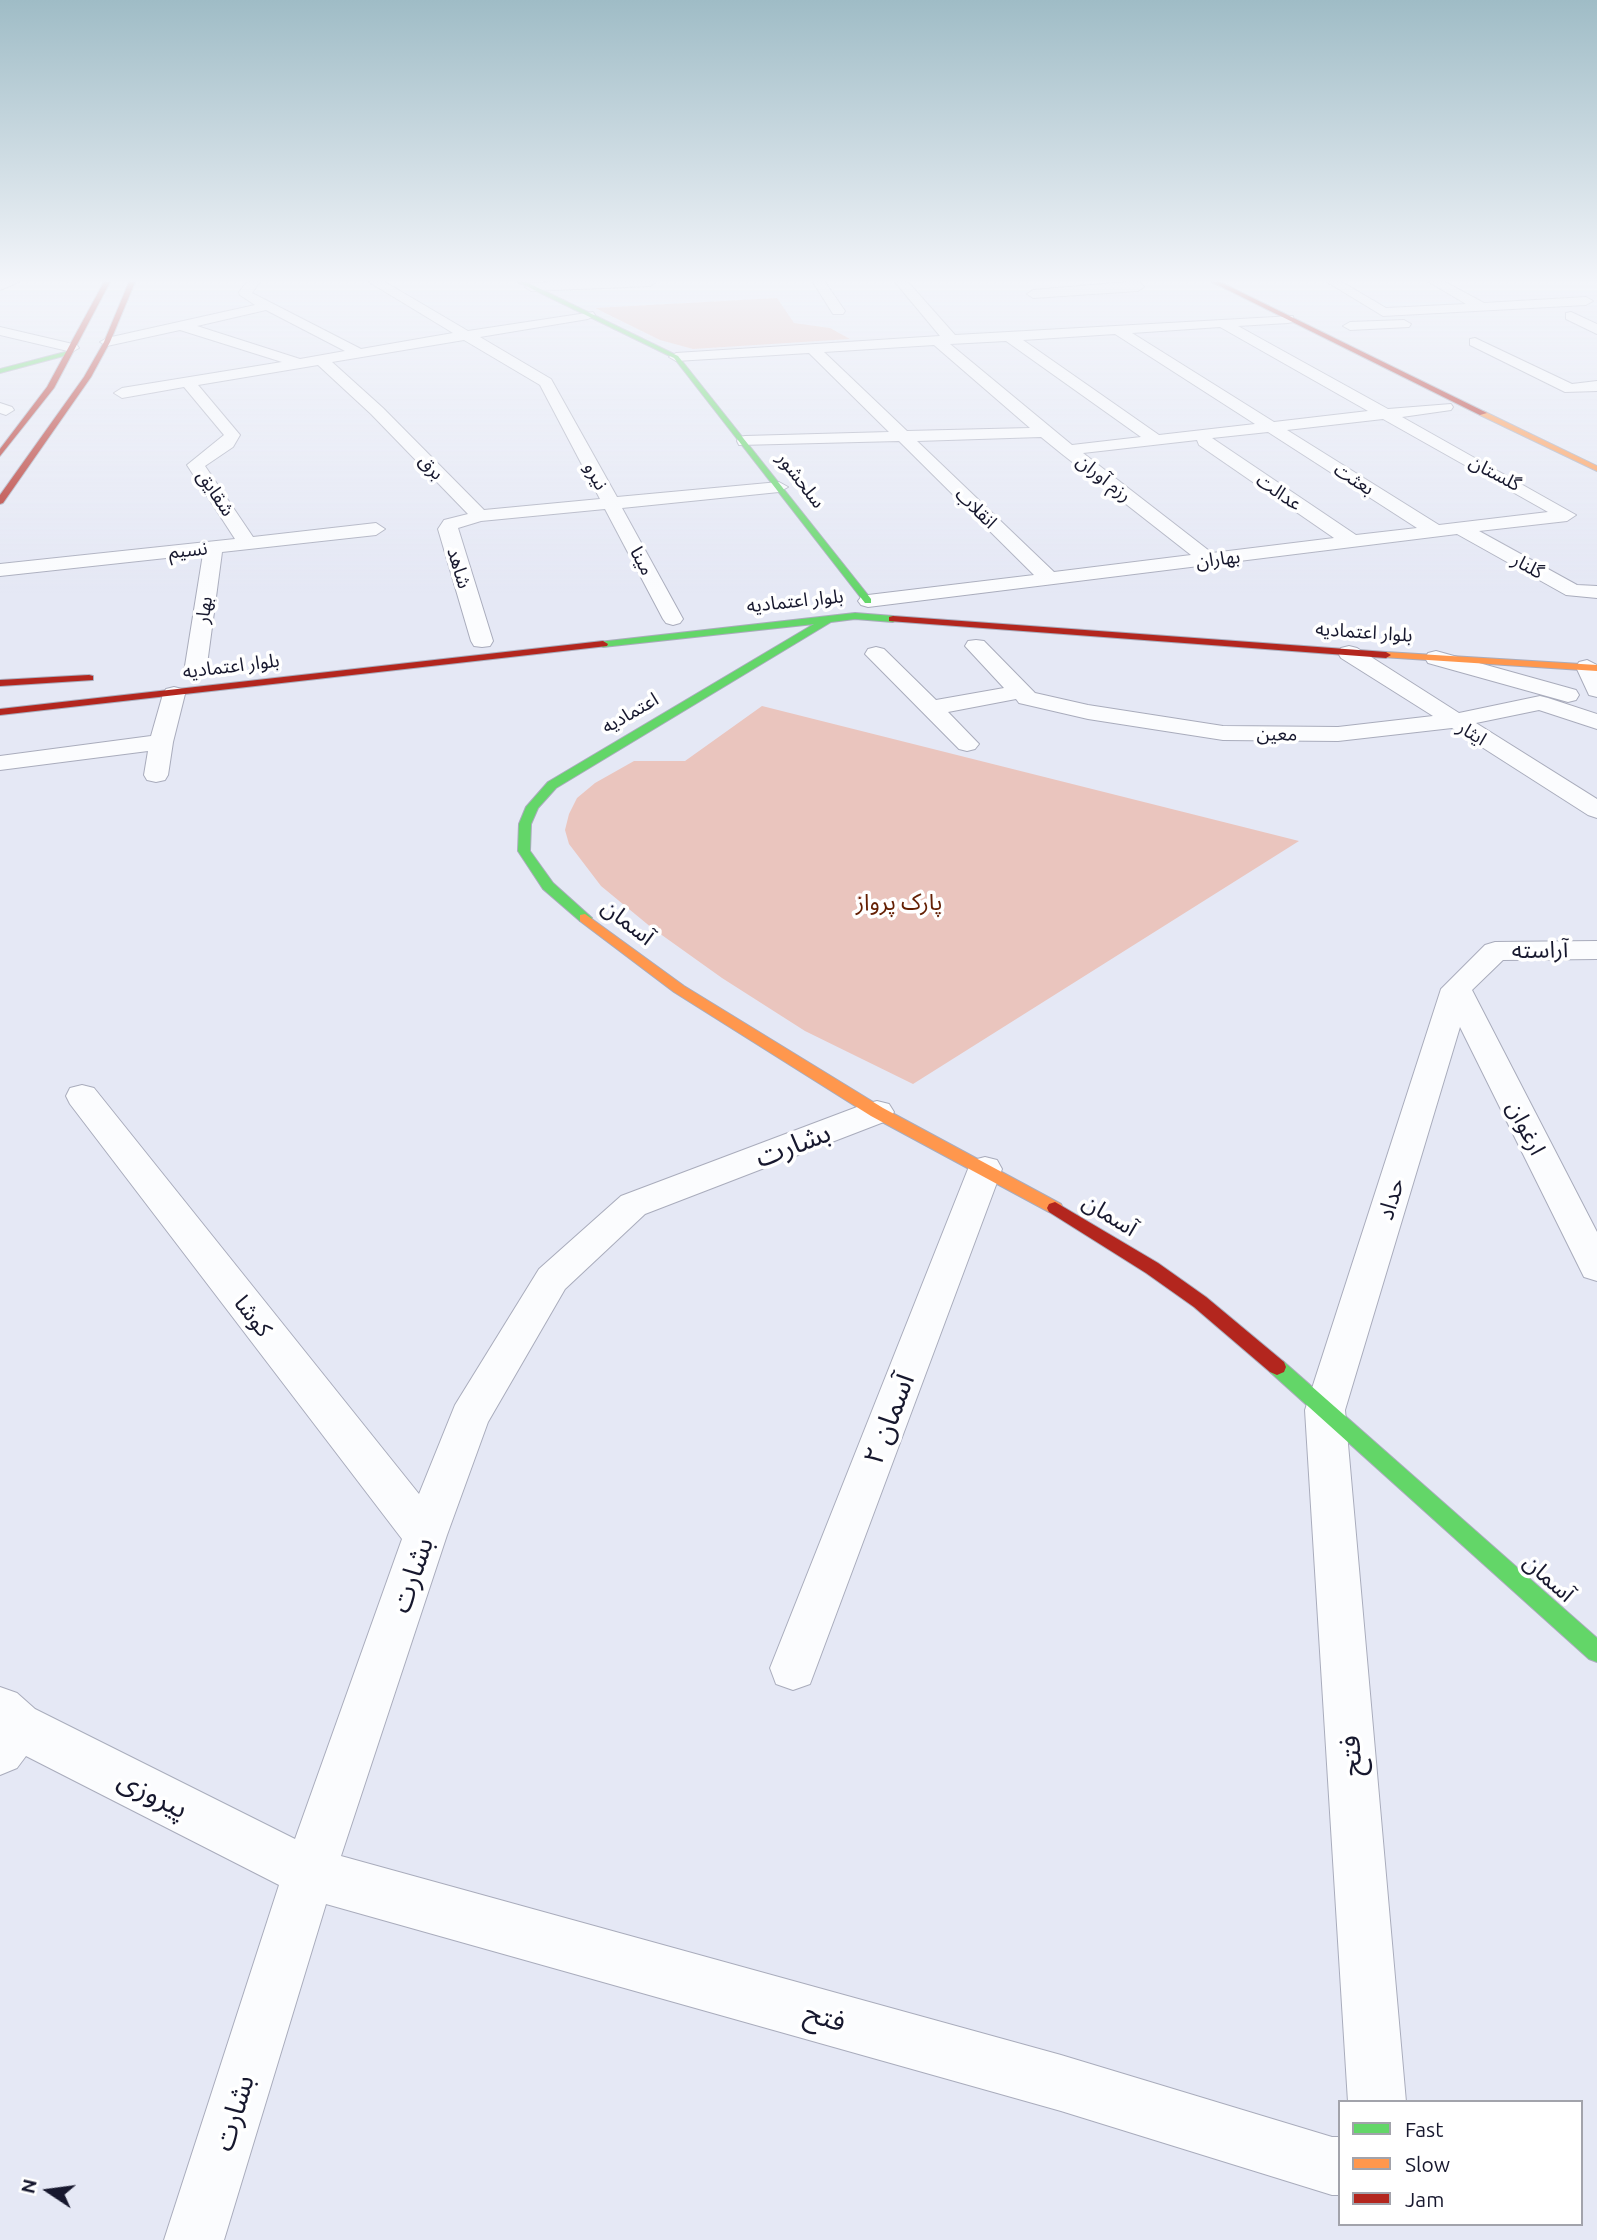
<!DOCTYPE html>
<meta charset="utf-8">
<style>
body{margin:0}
#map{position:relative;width:1597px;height:2240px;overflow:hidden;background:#e5e8f5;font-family:Ubuntu,sans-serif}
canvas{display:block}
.legend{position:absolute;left:1338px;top:2100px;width:245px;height:126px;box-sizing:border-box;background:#fff;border:2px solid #a2a3ab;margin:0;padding:9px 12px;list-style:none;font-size:21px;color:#17182e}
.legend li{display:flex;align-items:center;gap:14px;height:35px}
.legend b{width:35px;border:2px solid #a2a3ab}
.north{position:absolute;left:14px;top:2156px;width:70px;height:70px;-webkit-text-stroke:5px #fff;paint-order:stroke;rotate:283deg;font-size:19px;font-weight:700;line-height:28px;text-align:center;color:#17182e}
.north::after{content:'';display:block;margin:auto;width:24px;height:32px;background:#17182e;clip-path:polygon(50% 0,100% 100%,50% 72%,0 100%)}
</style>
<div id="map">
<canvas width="1597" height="2240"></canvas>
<ul class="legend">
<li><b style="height:9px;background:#63d668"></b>Fast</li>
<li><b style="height:9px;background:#ff974d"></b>Slow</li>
<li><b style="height:9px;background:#b3261e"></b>Jam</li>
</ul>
<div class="north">N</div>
</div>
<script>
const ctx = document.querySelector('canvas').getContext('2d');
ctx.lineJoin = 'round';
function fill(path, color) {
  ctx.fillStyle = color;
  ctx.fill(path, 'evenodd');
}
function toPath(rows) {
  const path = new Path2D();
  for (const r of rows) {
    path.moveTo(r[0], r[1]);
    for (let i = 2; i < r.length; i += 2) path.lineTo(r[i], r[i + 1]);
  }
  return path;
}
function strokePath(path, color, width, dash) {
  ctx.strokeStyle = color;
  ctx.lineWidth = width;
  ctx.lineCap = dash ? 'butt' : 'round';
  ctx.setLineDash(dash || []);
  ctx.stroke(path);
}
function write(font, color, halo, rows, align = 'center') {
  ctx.font = font + ' Ubuntu,"Noto Sans Arabic",sans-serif';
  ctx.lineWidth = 7;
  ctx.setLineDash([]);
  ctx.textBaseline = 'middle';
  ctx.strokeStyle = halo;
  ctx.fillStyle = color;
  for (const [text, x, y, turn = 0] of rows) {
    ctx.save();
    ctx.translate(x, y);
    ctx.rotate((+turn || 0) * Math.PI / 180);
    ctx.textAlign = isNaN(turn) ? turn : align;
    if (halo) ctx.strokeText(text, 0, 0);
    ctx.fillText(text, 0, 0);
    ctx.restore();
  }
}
fill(toPath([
 [777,298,794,323,830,328,850,339,693,349,660,340,595,308],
 [762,706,1299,841,913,1084,805,1031,722,978,652,928,601,886,569,844,565,830,569,814,577,798,595,783,634,761,685,761]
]), '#eac5be');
const street = toPath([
 [0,282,19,282,0,290,0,282],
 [247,282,260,282,252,293,361,349,453,333,369,282,385,282,468,331,593,312,595,315,588,319,480,337,551,379,617,497,779,482,788,487,779,492,622,508,683,619,680,623,673,625,666,623,663,619,605,509,481,521,458,528,493,641,490,646,482,647,474,646,471,641,438,529,444,520,468,514,371,414,318,365,198,385,240,435,233,447,205,466,253,537,376,523,385,529,376,535,222,552,206,672,203,677,195,679,187,677,184,672,203,554,0,576,0,564,235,539,187,465,224,435,184,387,122,398,114,393,122,388,282,362,180,330,107,346,100,342,107,338,255,305,240,295,239,292,247,282],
 [266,310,345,351,300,359,197,326,266,310],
 [464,340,540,385,600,499,484,510,383,408,332,362,464,340],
 [553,282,656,282,650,286,531,291,525,287,531,283,553,282],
 [813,282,825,282,845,311,843,314,833,314,813,282],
 [895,282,908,282,955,335,1293,316,1293,322,1288,323,1238,326,1388,409,1451,404,1453,407,1451,410,1402,417,1576,515,1567,521,1479,531,1577,585,1597,586,1597,598,1566,595,1457,534,868,607,861,605,858,601,861,597,868,595,1034,575,899,441,739,445,737,441,739,437,745,436,889,432,809,353,676,361,669,357,676,353,940,336,895,282],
 [1220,327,1368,411,1274,422,1132,333,1220,327],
 [1115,334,1255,424,1159,435,1023,340,1115,334],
 [1006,341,1141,437,1072,445,950,344,1006,341],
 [934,345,1030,428,907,431,824,352,934,345],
 [1383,419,1548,512,1439,525,1287,430,1383,419],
 [1268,432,1417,528,1356,535,1212,438,1268,432],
 [1041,437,1062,454,1191,555,1054,572,917,441,1041,437],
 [1197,440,1199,445,1334,538,1212,553,1083,453,1197,440],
 [1127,282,1140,282,1144,287,1138,291,1033,298,1027,294,1033,290,1127,282],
 [1327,282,1342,282,1386,308,1466,304,1429,282,1445,282,1484,303,1586,297,1593,301,1586,305,1383,316,1327,282],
 [1571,312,1597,324,1597,334,1566,319,1566,313,1571,312],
 [1404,320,1411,324,1409,327,1350,330,1343,326,1350,322,1404,320],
 [0,327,77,345,79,348,72,352,0,335,0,327],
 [1475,338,1572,384,1597,381,1597,391,1565,392,1470,345,1470,339,1475,338],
 [0,403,12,407,14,410,6,415,0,413,0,403],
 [976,640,984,641,1035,693,1088,705,1223,726,1338,727,1433,716,1341,658,1338,653,1341,648,1349,646,1357,648,1459,713,1540,696,1548,698,1597,714,1597,729,1539,710,1476,723,1597,799,1597,818,1588,815,1452,728,1338,741,1223,740,1088,719,1019,703,1016,699,948,712,979,744,975,749,967,751,959,749,865,654,868,649,876,647,884,649,936,700,1004,688,965,646,968,641,976,640],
 [1436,651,1576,690,1579,695,1576,700,1568,702,1428,663,1425,658,1428,653,1436,651],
 [1587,660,1597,665,1597,697,1589,695,1576,667,1579,662,1587,660],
 [174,687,182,689,185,694,173,742,168,775,165,780,156,782,147,780,144,775,148,751,0,770,0,756,151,736,163,694,166,689,174,687],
 [1597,941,1597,959,1503,960,1472,990,1597,1232,1597,1281,1584,1277,1579,1267,1460,1027,1345,1410,1406,2102,1348,2102,1305,1410,1441,989,1485,945,1495,942,1597,941],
 [82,1085,94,1088,419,1494,455,1405,539,1269,621,1196,865,1104,877,1101,889,1104,894,1112,889,1120,645,1214,565,1289,488,1422,447,1535,341,1856,1061,2055,1332,2137,1340,2137,1340,2195,1332,2195,1061,2111,326,1904,224,2240,164,2240,279,1885,26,1756,17,1768,0,1775,0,1687,17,1693,35,1709,295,1839,402,1539,70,1104,66,1096,70,1088,82,1085],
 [985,1157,997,1160,1002,1169,816,1668,810,1684,793,1690,776,1684,770,1668,968,1169,973,1160,985,1157]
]);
const fast = toPath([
 [518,282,526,282,678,356,871,599,871,603,865,603,674,358,518,282],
 [69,351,71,354,0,373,0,369,69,351],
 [855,613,893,616,898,619,893,622,855,619,831,622,556,788,538,808,531,824,530,851,553,883,592,918,590,921,580,921,543,889,518,851,519,824,526,807,548,782,814,624,603,647,598,644,599,642,855,613],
 [1277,1359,1284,1362,1597,1638,1597,1662,1589,1659,1270,1372,1268,1367,1270,1362,1277,1359]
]);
const slow = toPath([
 [1483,411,1597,466,1597,471,1480,415,1483,411],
 [1386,652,1597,665,1597,671,1382,657,1382,653,1386,652],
 [585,914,684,986,883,1108,1061,1204,1063,1208,1061,1212,1049,1212,871,1116,674,992,580,921,580,915,585,914]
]);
const jam = toPath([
 [104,282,110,282,54,388,0,456,0,449,47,387,104,282],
 [129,282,135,282,110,342,91,377,3,503,0,504,0,495,84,377,104,342,129,282],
 [1212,282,1220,282,1487,413,1480,415,1212,282],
 [893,616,1386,652,1391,655,1386,658,889,621,889,617,893,616],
 [603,641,608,644,607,646,0,715,0,709,603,641],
 [89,675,93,676,93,680,0,686,0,680,89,675],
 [1055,1202,1158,1263,1206,1297,1284,1362,1286,1367,1284,1372,1277,1375,1270,1372,1194,1307,1146,1273,1049,1212,1047,1208,1049,1204,1055,1202]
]);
strokePath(street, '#a9acbc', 2);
strokePath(fast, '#a9acbc', 2);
strokePath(slow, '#a9acbc', 2);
strokePath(jam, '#a9acbc', 2);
fill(street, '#fbfcfe');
fill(fast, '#63d668');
fill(slow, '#ff974d');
fill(jam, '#b3261e');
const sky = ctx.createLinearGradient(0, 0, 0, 596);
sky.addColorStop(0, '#9fbcc6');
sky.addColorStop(0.47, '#f3f5fa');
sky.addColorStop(1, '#f3f5fa00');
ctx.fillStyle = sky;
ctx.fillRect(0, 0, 1597, 596);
write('19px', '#17182e', '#fff', [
 ["برق",431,467,46],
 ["گلستان",1495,473,28],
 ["نیرو",596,476,62],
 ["رزم آوران",1104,478,38],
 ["بعثت",1354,479,32],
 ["سلحشور",801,480,52],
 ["عدالت",1279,492,34],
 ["شقایق",216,493,57],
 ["انقلاب",976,508,44],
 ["نسیم",188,550,-6],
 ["بهاران",1218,559,-7],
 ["مینا",642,561,62],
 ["گلنار",1528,566,29],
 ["شاهد",459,568,73],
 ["بلوار اعتمادیه",795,601,-6],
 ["بهار",204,610,-82],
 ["بلوار اعتمادیه",1364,632,4],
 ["بلوار اعتمادیه",231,666,-7],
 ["اعتمادیه",630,713,-30],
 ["ایثار",1472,733,32],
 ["معین",1277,734,1]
]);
write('23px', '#641f03', '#fff', [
 ["پارک پرواز",899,902]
]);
write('23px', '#17182e', '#fff', [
 ["آسمان",628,922,38],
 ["آراسته",1540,950,-1],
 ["ارغوان",1526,1128,63],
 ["حداد",1391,1199,-73],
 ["آسمان",1110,1215,32],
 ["کوشا",253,1316,52],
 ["آسمان",1549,1578,42]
]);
write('28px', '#17182e', '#fff', [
 ["بشارت",793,1145,-21],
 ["آسمان ۲",889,1419,-69],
 ["بشارت",412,1575,-71],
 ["فتح",1351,1756,-94],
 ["پیروزی",153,1794,27],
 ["فتح",825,2017,16],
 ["بشارت",234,2113,-73]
]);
</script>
